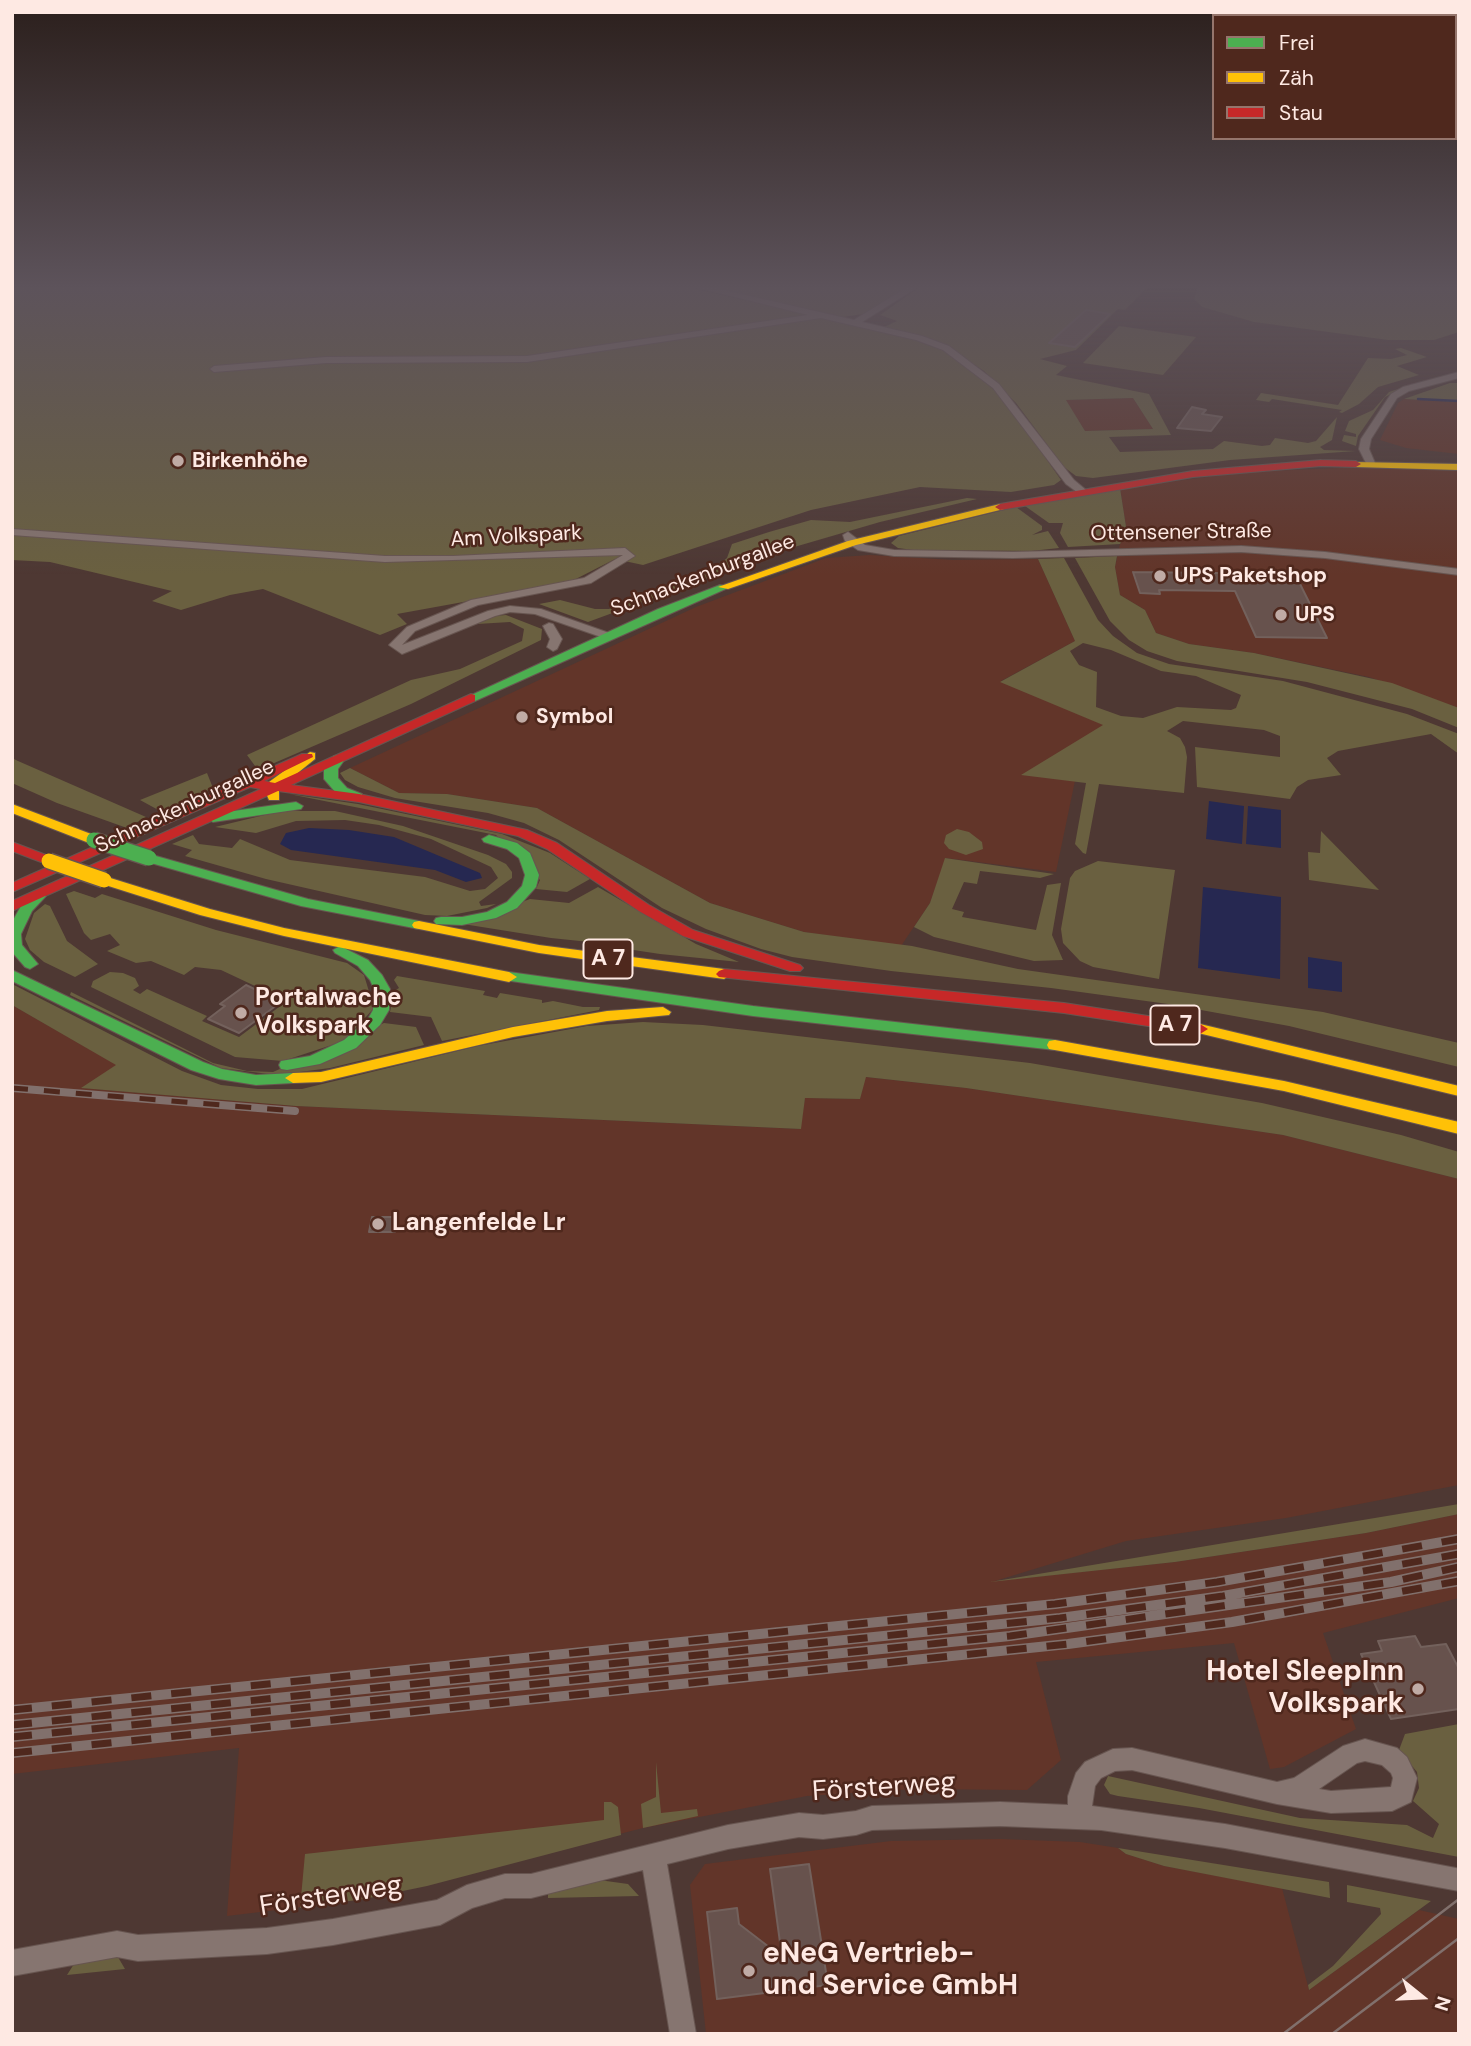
<!DOCTYPE html>
<meta charset="utf-8">
<style>
body{margin:0}
#map{position:relative;width:1471px;height:2046px;overflow:hidden;background:#4e3833;font-family:"DM Sans",sans-serif}
canvas{display:block}
.frame{position:absolute;inset:0;border:14px solid #fee9e3;pointer-events:none}
.legend{position:absolute;left:1212px;top:14px;width:245px;height:126px;box-sizing:border-box;background:#4f281d;border:2px solid #95756c;margin:0;padding:9px 12px;list-style:none;font-size:21px;color:#fee9e3}
.legend li{display:flex;align-items:center;gap:14px;height:35px}
.legend b{width:35px;border:2px solid #95756c}
.north{position:absolute;left:1387px;top:1962px;width:70px;height:70px;-webkit-text-stroke:5px #4f281d;paint-order:stroke;rotate:108deg;font-size:19px;font-weight:700;line-height:28px;text-align:center;color:#fee9e3}
.north::after{content:'';display:block;margin:auto;width:24px;height:32px;background:#fee9e3;clip-path:polygon(50% 0,100% 100%,50% 72%,0 100%)}
</style>
<div id="map">
<canvas width="1471" height="2046"></canvas>
<div class="frame"></div>
<ul class="legend">
<li><b style="height:9px;background:#4caf50"></b>Frei</li>
<li><b style="height:9px;background:#ffc107"></b>Zäh</li>
<li><b style="height:9px;background:#c62828"></b>Stau</li>
</ul>
<div class="north">N</div>
</div>
<script>
const ctx = document.querySelector('canvas').getContext('2d');
ctx.lineJoin = 'round';
function fill(path, color) {
  ctx.fillStyle = color;
  ctx.fill(path, 'evenodd');
}
function toPath(rows) {
  const path = new Path2D();
  for (const r of rows) {
    path.moveTo(r[0], r[1]);
    for (let i = 2; i < r.length; i += 2) path.lineTo(r[i], r[i + 1]);
  }
  return path;
}
function strokePath(path, color, width, dash) {
  ctx.strokeStyle = color;
  ctx.lineWidth = width;
  ctx.lineCap = dash ? 'butt' : 'round';
  ctx.setLineDash(dash || []);
  ctx.stroke(path);
}
function write(font, color, halo, rows, align = 'center') {
  ctx.font = font + ' "DM Sans",sans-serif';
  ctx.lineWidth = 5;
  ctx.setLineDash([]);
  ctx.textBaseline = 'middle';
  ctx.strokeStyle = halo;
  ctx.fillStyle = color;
  for (const [text, x, y, turn = 0] of rows) {
    ctx.save();
    ctx.translate(x, y);
    ctx.rotate((+turn || 0) * Math.PI / 180);
    ctx.textAlign = isNaN(turn) ? turn : align;
    if (halo) ctx.strokeText(text, 0, 0);
    ctx.fillText(text, 0, 0);
    ctx.restore();
  }
}
fill(toPath([
 [1133,398,1153,429,1085,431,1065,400],
 [1404,399,1459,402,1459,454,1406,448,1380,440,1398,403],
 [1360,467,1459,471,1459,708,1369,677,1254,653,1189,644,1156,633,1145,610,1120,595,1115,567,1120,544,1127,533,1120,488,1248,472],
 [870,555,953,560,1038,559,1075,641,1001,681,1104,725,1077,771,1056,872,946,858,930,903,901,946,804,932,710,903,537,808,447,794,399,793,350,768,696,607,826,558],
 [12,1005,117,1065,83,1088,296,1106,800,1129,805,1098,860,1099,865,1077,966,1088,1283,1135,1459,1179,1459,1485,1286,1518,1126,1541,995,1581,1175,1562,1366,1533,1459,1514,1459,1598,1323,1633,1356,1729,1284,1767,1270,1769,1234,1643,1036,1662,1061,1760,1027,1790,914,1789,807,1796,643,1828,364,1899,327,1904,327,1900,319,1901,318,1905,227,1916,239,1748,12,1774],
 [1000,1839,1080,1842,1118,1848,1126,1854,1164,1866,1282,1888,1309,1990,1419,1910,1459,1919,1459,2034,706,2034,690,1885,705,1864,891,1841]
]), '#623529');
fill(toPath([
 [12,288,692,288,920,340,941,348,977,372,1007,403,1061,480,1054,485,1011,492,920,487,811,510,643,565,615,559,568,583,397,614,407,624,380,635,263,589,230,595,181,610,152,601,172,591,50,562,12,560],
 [713,288,904,288,870,313,843,317],
 [918,288,1147,288,1125,310,1118,309,1076,350,1040,359,1067,366,1056,375,1149,394,1171,435,1109,437,1120,452,1213,449,1224,441,1262,446,1270,445,1275,438,1308,443,1316,441,1337,417,1332,440,1320,447,1324,450,1356,451,1230,460,1093,478,1076,476,1064,467,1016,403,984,371,938,342,882,328,897,321,880,315],
 [1133,398,1153,429,1085,431,1066,400],
 [1197,288,1459,288,1459,332,1434,340,1388,340,1254,322,1202,307,1194,299],
 [1119,326,1196,337,1163,375,1083,363],
 [1401,348,1427,357,1397,366,1419,375,1378,387,1359,404,1342,413,1339,412,1342,410,1272,399,1269,402,1256,400,1261,393,1338,405,1368,358,1391,359,1407,355,1395,349],
 [1450,383,1459,383,1459,402,1404,399],
 [1410,385,1385,397,1358,436,1356,446,1342,441,1344,435,1356,437,1356,434,1345,431,1349,421,1373,410,1389,392],
 [1120,488,1127,533,1120,544,1068,547,1060,533,1063,523,1049,523,1025,506],
 [967,498,977,499,880,522,784,550,588,622,539,604,560,600,595,609,609,609,721,563,727,558,732,544,769,532,811,520,850,522],
 [1016,507,1042,526,1042,530,1032,535,1048,531,1059,548,1031,551,913,550,898,548,891,543,899,536],
 [1117,556,1115,567,1120,595,1145,610,1156,633,1189,644,1254,653,1392,683,1459,708,1459,728,1412,709,1307,682,1177,661,1147,651,1129,640,1110,621,1075,558],
 [1064,558,1098,620,1113,636,1137,653,1169,664,1283,681,1407,714,1459,734,1459,754,1431,734,1338,751,1327,758,1341,775,1308,780,1297,787,1290,799,1197,787,1195,747,1280,757,1280,736,1264,730,1183,721,1167,731,1180,738,1185,747,1187,757,1184,793,1099,784,1086,854,1083,853,1075,844,1086,783,1021,775,1103,725,1000,682,1075,641,1038,559],
 [1083,643,1111,650,1161,671,1196,676,1241,695,1236,708,1231,710,1177,707,1143,718,1121,716,1096,707,1097,672,1079,665,1070,651],
 [506,615,542,629,541,640,411,704,258,770,247,755,411,680,460,669,522,641,524,629,510,622,477,624,494,616],
 [12,758,18,761,146,817,127,828,57,803,12,783],
 [350,768,399,793,447,794,537,808,710,903,804,932,912,946,1018,969,1323,1012,1459,1043,1459,1067,1289,1026,1168,1004,1051,988,891,971,792,957,761,949,706,929,662,908,559,840,524,823,488,813,395,798,358,787,345,780,340,773],
 [207,773,213,788,162,812,140,800],
 [289,794,358,804,502,834,550,853,590,879,567,892,536,889,540,880,496,835],
 [281,811,335,811,403,826,488,855,506,864,512,872,512,878,479,902,481,906,496,904,487,908,447,916,425,915,266,879,185,856,192,850,172,844,193,835,199,844,232,848,240,839,290,860,425,877,470,891,485,889,498,878,491,867,431,839,379,825,345,820,296,821,256,833,215,827],
 [957,829,969,832,982,842,983,849,966,855,949,849,944,843,946,835],
 [1321,831,1379,890,1309,880,1308,852,1320,853],
 [945,858,1054,874,1040,878,980,871,977,884,964,882,952,909,964,912,962,917,1036,930,1047,885,1061,883,1052,935,1063,960,1034,961,934,937,914,927,930,903],
 [1098,861,1175,870,1159,979,1093,967,1080,961,1063,943,1061,929,1070,878,1075,871],
 [598,887,696,944,739,962,660,954,627,949,628,946,551,938,463,924,530,899,569,903],
 [74,891,95,898,102,894,216,930,347,963,364,975,374,1008,344,1041,283,1061,235,1057,91,987,93,981,110,972,123,973,135,978,139,986,133,990,140,994,147,989,207,1016,202,1021,239,1037,287,1001,221,970,195,967,184,975,151,961,136,963,107,951,120,945,110,934,91,940,84,933,66,894],
 [45,904,50,906,67,941,98,964,75,977,44,962,30,950,25,939,34,913],
 [397,976,485,991,483,995,497,998,500,993,542,1000,542,1003,553,1001,583,1007,600,1007,599,1010,442,1041,431,1017,390,1012,394,991,399,988,394,980],
 [12,984,182,1071,221,1085,258,1089,302,1089,478,1046,587,1026,643,1022,703,1025,1030,1063,1262,1103,1401,1135,1459,1152,1459,1179,1283,1135,966,1088,866,1077,860,1099,805,1098,801,1129,296,1106,81,1088,116,1065,12,1005],
 [71,992,213,1063,247,1071,273,1072,384,1023,416,1027,424,1045,330,1068,277,1075,221,1068,70,995],
 [1459,1504,1459,1514,1366,1533,1175,1562,990,1582],
 [1459,1724,1459,1857,1199,1808,1118,1796,1110,1794,1104,1785,1108,1776,1300,1818,1407,1825,1433,1838,1439,1824,1413,1801,1419,1788,1417,1772,1399,1750,1405,1734],
 [656,1762,661,1813,697,1809,698,1816,643,1828,641,1804,656,1797],
 [604,1802,611,1802,618,1807,621,1835,427,1886,364,1899,327,1904,327,1900,319,1901,318,1905,300,1908,305,1854,604,1820],
 [1118,1848,1329,1882,1330,1898,1164,1866,1126,1854],
 [599,1880,628,1884,639,1896,548,1898,548,1893],
 [1347,1885,1431,1901,1309,1990,1308,1985,1333,1966,1381,1914,1380,1908,1347,1902],
 [115,1952,125,1969,67,1975,79,1956]
]), '#6a6040');
fill(toPath([
 [1209,801,1244,806,1242,844,1206,839],
 [1248,806,1281,810,1281,848,1246,844],
 [309,828,349,830,394,837,480,873,482,878,466,882,435,870,291,850,280,844,286,833],
 [1203,887,1281,897,1280,979,1198,968],
 [1308,957,1342,962,1342,992,1308,988]
]), '#262851');
strokePath(toPath([
 [1418,399,1459,401]
]), '#262851', 2.5);
const building = toPath([
 [1086,310,1110,314,1075,347,1049,343,1086,310],
 [1192,407,1206,410,1202,414,1222,417,1211,431,1177,428,1192,407],
 [1133,572,1295,574,1327,638,1256,637,1235,591,1159,590,1160,594,1140,593,1133,572],
 [246,985,281,1002,239,1033,208,1019,225,1006,220,1004,246,985],
 [372,1217,398,1217,395,1232,369,1232,372,1217],
 [1415,1636,1421,1647,1446,1644,1459,1669,1459,1709,1391,1719,1361,1654,1382,1651,1378,1641,1415,1636],
 [809,1864,828,1985,717,1999,707,1912,737,1908,739,1924,782,1957,770,1869,809,1864]
]);
fill(building, '#67524d');
strokePath(building, '#73615c', 2);
const street = toPath([
 [699,288,715,288,854,320,906,288,916,288,862,322,922,336,949,346,999,384,1074,480,1086,490,1077,492,1066,484,993,388,943,350,916,340,821,318,527,362,326,363,214,372,210,369,214,366,326,357,527,356,808,315,699,288],
 [1459,372,1459,378,1409,391,1397,398,1371,439,1369,449,1375,463,1367,465,1359,449,1361,439,1391,394,1403,387,1459,372],
 [12,529,385,556,453,556,625,548,635,556,591,583,478,605,415,631,402,645,488,611,510,606,541,609,612,634,612,638,604,638,535,614,510,612,495,616,402,654,389,645,407,627,471,600,584,578,623,555,385,562,12,535,12,529],
 [848,532,865,545,894,550,1013,552,1241,546,1325,552,1459,569,1459,575,1325,558,1241,552,1013,558,894,556,858,550,845,541,843,535,848,532],
 [549,623,553,624,562,639,557,649,553,651,547,647,550,639,543,626,549,623],
 [1365,1739,1397,1748,1407,1757,1417,1778,1411,1802,1392,1811,1331,1813,1277,1804,1132,1770,1115,1771,1101,1778,1095,1786,1092,1806,1225,1824,1456,1868,1459,1869,1459,1891,1225,1848,1101,1830,1000,1826,872,1830,856,1835,823,1839,799,1837,728,1849,667,1864,696,2034,670,2034,643,1870,531,1898,505,1898,472,1908,440,1925,333,1945,267,1954,138,1961,117,1957,12,1976,12,1950,117,1931,138,1935,267,1928,333,1919,437,1900,467,1885,505,1874,531,1874,728,1825,799,1813,823,1815,856,1811,872,1806,1000,1802,1068,1805,1068,1796,1076,1773,1085,1762,1113,1749,1132,1748,1277,1782,1294,1778,1343,1746,1365,1739],
 [1365,1761,1382,1765,1391,1773,1393,1778,1391,1787,1331,1791,1319,1789,1357,1763,1365,1761]
]);
const fast = toPath([
 [720,585,730,587,475,701,467,701,465,698,658,609,720,585],
 [339,755,345,759,338,769,338,778,347,788,362,794,362,800,357,801,337,794,324,779,324,768,334,756,339,755],
 [296,802,303,806,301,809,213,822,206,818,213,814,296,802],
 [489,835,517,843,530,853,539,875,536,887,517,908,496,918,462,925,436,924,434,921,436,918,441,917,462,917,487,912,507,902,522,886,525,875,519,858,507,849,484,842,482,839,489,835],
 [149,854,308,899,419,921,426,925,419,929,301,906,144,861,142,858,149,854],
 [39,892,46,896,32,911,21,934,22,945,38,964,30,969,25,967,12,952,12,922,21,906,34,893,39,892],
 [340,946,368,960,382,975,390,989,389,1010,380,1025,356,1048,320,1064,287,1070,281,1069,279,1065,281,1061,310,1056,344,1040,368,1019,373,1010,374,989,370,980,358,966,335,953,333,950,340,946],
 [12,970,203,1062,222,1069,256,1075,293,1073,301,1078,293,1083,256,1085,219,1079,191,1070,12,981,12,970],
 [509,972,753,1006,1055,1040,1063,1045,1055,1050,753,1016,504,980,501,977,509,972]
]);
const slow = toPath([
 [1353,462,1459,464,1459,470,1356,467,1353,466,1353,462],
 [1000,504,1005,507,1004,509,856,545,728,589,718,587,848,541,1000,504],
 [310,752,315,753,315,759,279,788,279,800,269,800,264,789,269,782,310,752],
 [12,804,99,837,101,840,99,843,89,843,12,813,12,804],
 [104,876,210,909,284,928,509,972,517,977,509,982,284,936,200,915,99,883,97,880,99,877,104,876],
 [419,921,539,945,724,969,732,974,724,979,539,953,414,928,412,925,414,922,419,921],
 [663,1007,671,1012,669,1015,607,1021,513,1037,321,1082,293,1083,285,1078,293,1073,321,1072,513,1027,607,1011,663,1007],
 [1200,1024,1459,1086,1459,1096,1194,1032,1192,1029,1194,1026,1200,1024],
 [1055,1040,1284,1081,1459,1122,1459,1134,1284,1091,1049,1049,1047,1045,1049,1041,1055,1040]
]);
const jam = toPath([
 [1321,460,1356,461,1361,464,1356,467,1321,466,1193,477,1000,510,995,507,1000,504,1193,471,1321,460],
 [471,694,475,695,475,701,291,785,359,794,527,830,557,843,649,905,693,930,800,965,803,968,800,971,790,971,683,936,639,911,547,849,518,836,359,802,278,791,12,911,12,901,261,789,250,787,12,892,12,883,302,754,312,754,313,757,264,781,275,783,471,694],
 [12,842,54,858,56,861,49,865,12,851,12,842],
 [724,969,1064,1003,1200,1024,1208,1029,1200,1034,1064,1013,719,977,716,974,719,971,724,969]
]);
strokePath(street, '#675550', 2);
strokePath(fast, '#675550', 2);
strokePath(slow, '#675550', 2);
strokePath(jam, '#675550', 2);
fill(street, '#867570');
fill(fast, '#4caf50');
fill(slow, '#ffc107');
fill(jam, '#c62828');
strokePath(toPath([
 [1283,2034,1459,1899],
 [1332,2034,1459,1938]
]), '#81706c', 2.5);
const railFar1 = toPath([
 [12,1088,295,1111]
]);
const rail = toPath([
 [12,1710,1055,1604,1217,1582,1459,1539],
 [12,1725,1060,1618,1223,1596,1459,1554],
 [12,1737,1010,1636,1391,1582,1459,1567],
 [12,1753,1068,1644,1232,1622,1459,1581]
]);
strokePath(railFar1, '#81706c', 8);
strokePath(rail, '#81706c', 10);
strokePath(railFar1, '#4f281d', 5, [16]);
strokePath(rail, '#4f281d', 7, [20]);
const fastBridge = toPath([
 [94,840,149,858]
]);
const slowBridge = toPath([
 [49,861,104,880]
]);
strokePath(fastBridge, '#675550', 18, []);
strokePath(slowBridge, '#675550', 18, []);
strokePath(fastBridge, '#4caf50', 15);
strokePath(slowBridge, '#ffc107', 15);
const sky = ctx.createLinearGradient(0, 0, 0, 575);
sky.addColorStop(0, '#2b1f1c');
sky.addColorStop(0.5, '#5d535b');
sky.addColorStop(1, '#5d535b00');
ctx.fillStyle = sky;
ctx.fillRect(0, 0, 1471, 575);
for (const [x, y, r, color] of [
 [178,461,7,"#c0aba5"],
 [1160,576,7,"#c0aba5"],
 [1281,615,7,"#c0aba5"],
 [522,717,7,"#c0aba5"],
 [241,1013,7,"#c0aba5"],
 [378,1224,7,"#c0aba5"],
 [1418,1689,7,"#c0aba5"],
 [749,1971,7,"#c0aba5"]
]) {
  const dot = new Path2D();
  dot.arc(x, y, r, 0, 2 * Math.PI);
  ctx.fillStyle = color;
  ctx.fill(dot);
  strokePath(dot, '#4f281d', 2.5);
}
write('bold 21px', '#fee9e3', '#4f281d', [
 ["Birkenhöhe",192,461],
 ["UPS Paketshop",1174,576],
 ["UPS",1295,615],
 ["Symbol",536,717]
], 'left');
write('21px', '#fee9e3', '#4f281d', [
 ["Ottensener Straße",1181,533,-1],
 ["Am Volkspark",516,537,-3],
 ["Schnackenburgallee",703,576,-21],
 ["Schnackenburgallee",185,807,-25]
]);
for (const [x, y, w] of [
 [608,959,49],
 [1175,1025,49]
]) {
  const box = new Path2D();
  box.roundRect(x - w / 2, y - 19.5, w, 39, 5);
  ctx.fillStyle = '#4f281d';
  ctx.fill(box);
  strokePath(box, '#fee9e3', 2);
}
write('bold 23px', '#fee9e3', null, [
 ["A 7",608,959],
 ["A 7",1175,1025]
]);
write('bold 24px', '#fee9e3', '#4f281d', [
 ["Portalwache",255,999],
 ["Volkspark",255,1027],
 ["Langenfelde Lr",392,1224]
], 'left');
write('bold 28px', '#fee9e3', '#4f281d', [
 ["Hotel SleepInn",1404,1673],
 ["Volkspark",1404,1705],
 ["eNeG Vertrieb-",763,1955,"left"],
 ["und Service GmbH",763,1987,"left"]
], 'right');
write('28px', '#fee9e3', '#4f281d', [
 ["Försterweg",884,1788,-4],
 ["Försterweg",331,1897,-9]
]);
</script>
